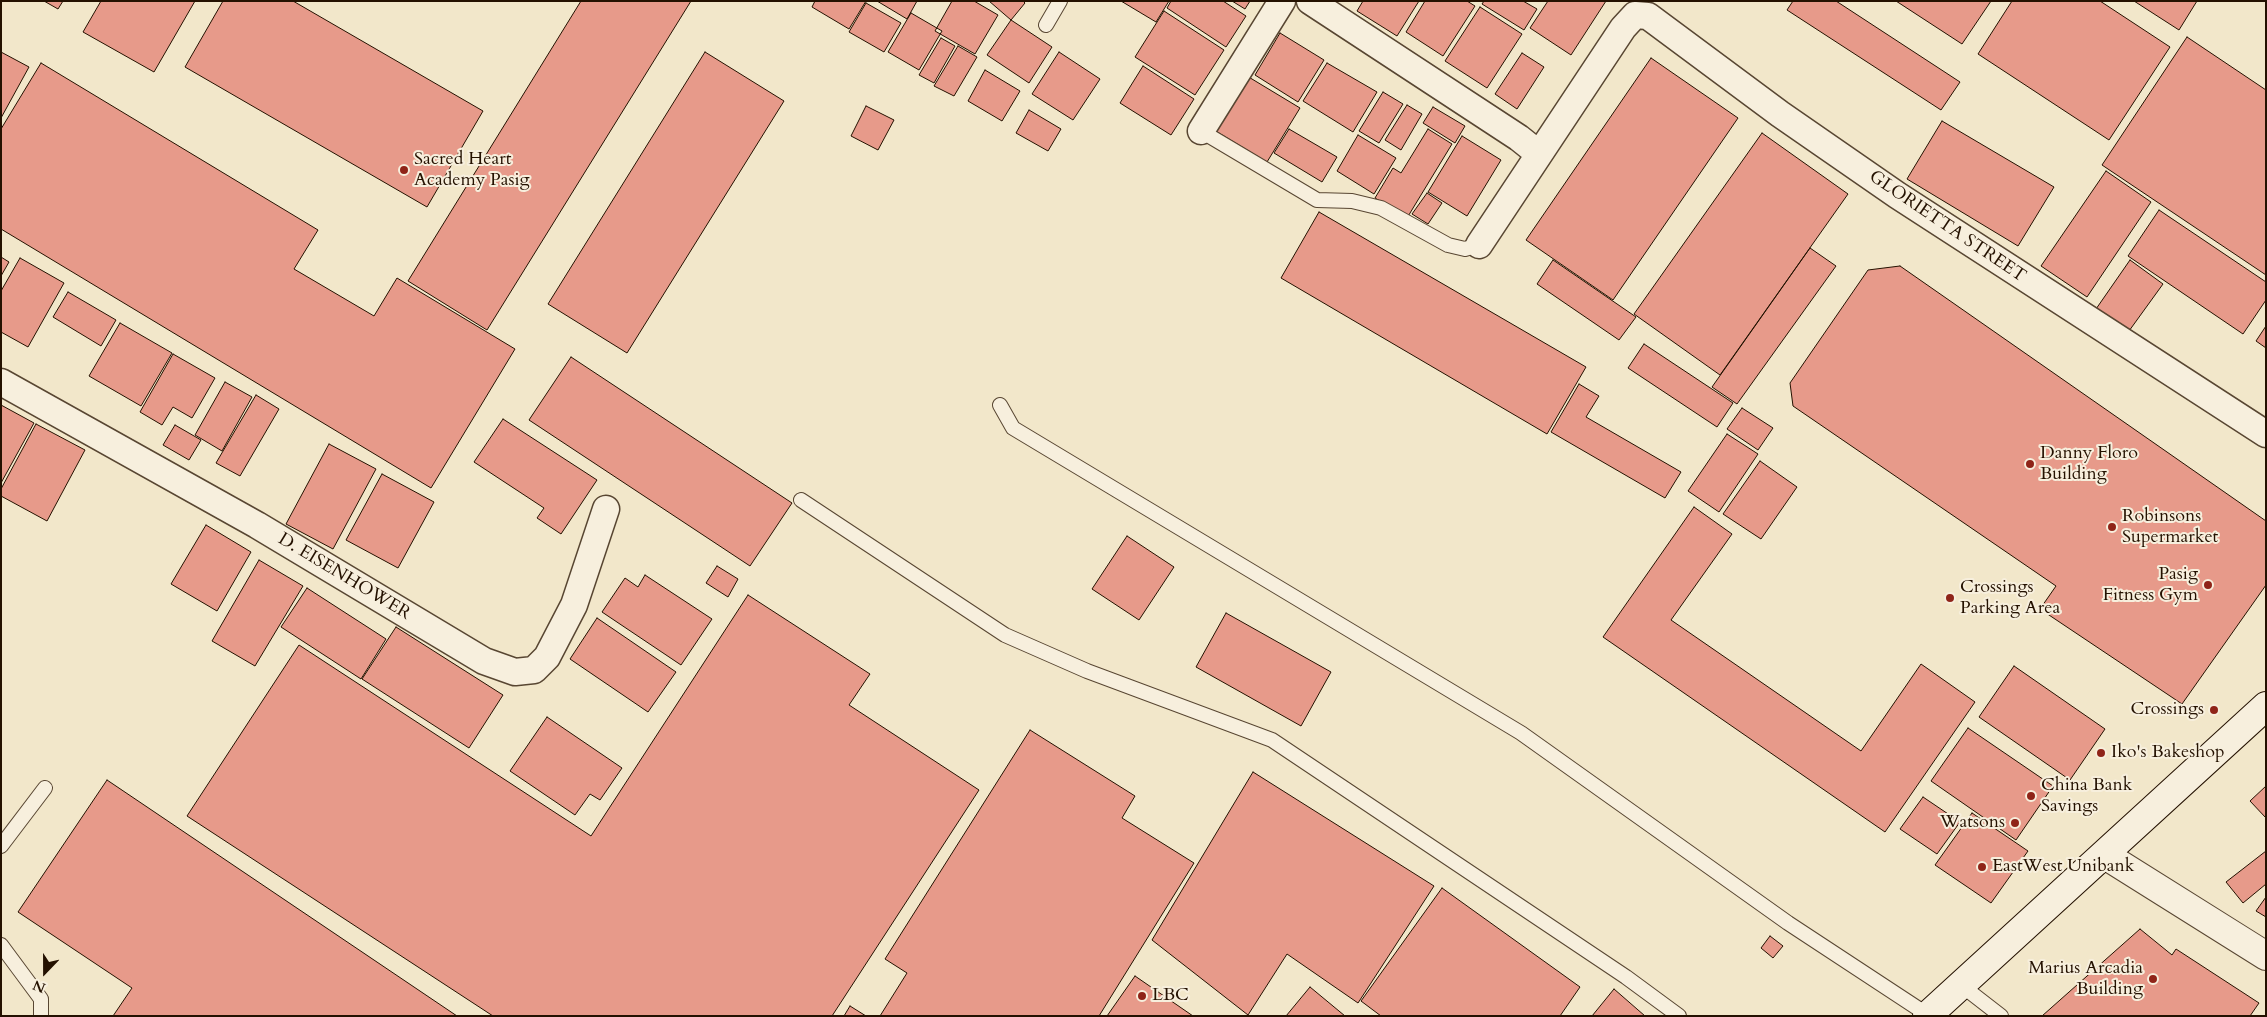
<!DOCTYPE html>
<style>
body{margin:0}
#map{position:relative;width:2267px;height:1017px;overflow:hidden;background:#f2e7ca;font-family:Cardo,serif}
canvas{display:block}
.frame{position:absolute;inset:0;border:2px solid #241100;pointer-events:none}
.north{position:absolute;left:20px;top:947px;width:50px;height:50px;-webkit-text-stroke:4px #f7efdd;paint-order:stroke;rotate:202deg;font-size:14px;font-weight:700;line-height:20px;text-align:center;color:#241100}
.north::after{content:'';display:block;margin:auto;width:18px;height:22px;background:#241100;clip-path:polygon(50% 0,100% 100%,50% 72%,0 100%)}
</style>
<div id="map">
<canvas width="2267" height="1017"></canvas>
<div class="frame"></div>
<div class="north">N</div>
</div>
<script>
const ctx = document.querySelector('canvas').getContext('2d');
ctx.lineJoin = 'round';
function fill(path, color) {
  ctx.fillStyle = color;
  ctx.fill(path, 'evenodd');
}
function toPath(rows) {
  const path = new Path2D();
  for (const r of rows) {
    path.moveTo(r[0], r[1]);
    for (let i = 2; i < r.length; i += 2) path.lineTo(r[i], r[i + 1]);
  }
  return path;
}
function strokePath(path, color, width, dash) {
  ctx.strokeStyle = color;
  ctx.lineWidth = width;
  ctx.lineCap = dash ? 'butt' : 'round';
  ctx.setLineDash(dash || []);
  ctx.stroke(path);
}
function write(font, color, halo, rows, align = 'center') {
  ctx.font = font + ' Cardo,serif';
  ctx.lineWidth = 4;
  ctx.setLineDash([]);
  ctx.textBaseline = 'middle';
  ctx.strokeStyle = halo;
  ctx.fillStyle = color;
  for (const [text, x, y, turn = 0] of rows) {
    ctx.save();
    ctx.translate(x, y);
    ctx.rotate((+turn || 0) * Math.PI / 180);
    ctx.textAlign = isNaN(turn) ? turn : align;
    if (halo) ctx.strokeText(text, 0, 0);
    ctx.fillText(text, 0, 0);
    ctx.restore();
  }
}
const building = toPath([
 [44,1,63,1,58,9,44,1],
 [101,1,195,1,154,72,83,32,101,1],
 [223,1,293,1,483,111,427,207,185,67,223,1],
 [581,1,691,1,487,330,408,281,581,1],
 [815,1,866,1,849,29,812,7,815,1],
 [877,1,917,1,907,19,877,1],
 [952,1,974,1,998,15,975,54,935,31,952,1],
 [989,1,1023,1,1025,3,1011,20,989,1],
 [1121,1,1169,1,1156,22,1121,1],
 [1171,1,1223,1,1246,16,1226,47,1167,8,1171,1],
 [1232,1,1250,1,1245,9,1232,1],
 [1363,1,1419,1,1397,36,1357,11,1363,1],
 [1425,1,1467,1,1475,6,1443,56,1406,32,1425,1],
 [1484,1,1523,1,1537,9,1524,30,1482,4,1484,1],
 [1548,1,1606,1,1571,55,1530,28,1548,1],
 [1793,1,1836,1,1960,82,1941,110,1787,10,1793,1],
 [1896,1,1991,1,1962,44,1896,1],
 [2012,1,2100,1,2170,47,2109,140,1978,54,2012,1],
 [2134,1,2197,1,2179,30,2134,1],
 [866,3,901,23,884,52,849,32,866,3],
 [1480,7,1522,34,1487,88,1445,61,1480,7],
 [1164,11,1224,50,1195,95,1135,57,1164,11],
 [911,13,942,31,919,70,888,52,911,13],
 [1011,20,1052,47,1029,83,987,55,1011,20],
 [1280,33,1324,60,1298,102,1255,75,1280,33],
 [2187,37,2266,90,2266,275,2102,165,2187,37],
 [941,38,955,46,934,83,919,75,941,38],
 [958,46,977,57,954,96,934,86,958,46],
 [1,52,29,67,1,118,1,52],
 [705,52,784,101,627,353,548,304,705,52],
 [1059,52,1100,79,1073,120,1032,94,1059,52],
 [1522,53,1544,67,1517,109,1495,94,1522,53],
 [1651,58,1738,118,1613,300,1526,240,1651,58],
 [41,63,318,230,294,269,374,316,397,278,515,349,431,488,1,229,1,129,41,63],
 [1327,63,1377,92,1353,132,1303,101,1327,63],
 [1143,66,1194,99,1171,135,1120,103,1143,66],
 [985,70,1020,91,1002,121,968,101,985,70],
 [1247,76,1300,108,1267,162,1214,130,1247,76],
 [1383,92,1403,104,1379,143,1359,131,1383,92],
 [1407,105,1422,114,1401,150,1385,140,1407,105],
 [866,106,894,120,878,150,851,136,866,106],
 [1433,107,1465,126,1455,143,1423,123,1433,107],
 [1029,110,1061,129,1048,151,1016,133,1029,110],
 [1942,121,2054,187,2018,246,1907,179,1942,121],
 [1289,129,1337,157,1322,182,1274,153,1289,129],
 [1428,129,1452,144,1407,218,1375,198,1393,168,1401,173,1428,129],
 [1762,133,1848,194,1720,375,1634,314,1762,133],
 [1358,135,1396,158,1374,194,1337,171,1358,135],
 [1462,136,1501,160,1467,216,1428,192,1462,136],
 [2106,171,2151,202,2087,297,2041,266,2106,171],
 [1427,193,1442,203,1428,224,1412,214,1427,193],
 [2159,210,2266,282,2266,300,2243,334,2128,256,2159,210],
 [1319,212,1586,367,1547,434,1281,278,1319,212],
 [1810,248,1836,266,1737,404,1712,387,1810,248],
 [1,257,9,262,1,276,1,257],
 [20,258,64,283,28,347,1,332,1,291,20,258],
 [1553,260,1636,317,1619,340,1537,284,1553,260],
 [2130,260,2163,284,2129,331,2096,309,2130,260],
 [1900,266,2266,521,2266,585,2182,704,2040,609,2056,586,1793,406,1790,383,1868,270,1900,266],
 [68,292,116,320,101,346,53,317,68,292],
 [120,323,172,353,141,406,89,376,120,323],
 [2266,326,2266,348,2256,341,2266,326],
 [1644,344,1733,403,1717,427,1628,368,1644,344],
 [173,354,215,378,192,418,173,407,162,425,140,412,173,354],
 [571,357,792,503,750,566,529,420,571,357],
 [225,382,252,397,222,451,195,435,225,382],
 [1579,384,1599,396,1586,417,1681,472,1665,498,1551,432,1579,384],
 [256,395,279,409,240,476,216,463,256,395],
 [1,405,34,423,1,483,1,405],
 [1742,408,1773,428,1758,450,1727,429,1742,408],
 [503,419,597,480,561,534,537,518,544,508,474,462,503,419],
 [36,424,85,450,47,521,1,496,1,489,36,424],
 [175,425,201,440,189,460,163,445,175,425],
 [1727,434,1758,454,1719,512,1688,491,1727,434],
 [329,444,376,469,333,549,286,524,329,444],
 [1760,461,1797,487,1761,539,1723,514,1760,461],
 [382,474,434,502,398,568,346,540,382,474],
 [1694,507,1732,534,1671,620,1861,751,1921,664,1975,702,1885,832,1603,637,1694,507],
 [206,525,251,552,217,611,171,584,206,525],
 [1127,536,1174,567,1139,620,1092,589,1127,536],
 [259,560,303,586,255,666,212,641,259,560],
 [717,566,738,579,728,597,706,583,717,566],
 [645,575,712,619,681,665,602,612,625,578,638,587,645,575],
 [307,588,386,639,361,679,281,627,307,588],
 [748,595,870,674,849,705,979,790,832,1016,493,1016,187,816,299,645,591,836,748,595],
 [1226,613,1331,672,1301,726,1196,667,1226,613],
 [597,618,676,672,648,712,570,659,597,618],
 [396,627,503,695,469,748,362,679,396,627],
 [2014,666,2105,729,2070,780,1979,717,2014,666],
 [547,717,622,768,600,800,590,794,575,815,510,771,547,717],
 [1968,728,2053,786,2016,840,1931,781,1968,728],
 [1030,730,1135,796,1122,818,1194,863,1099,1016,880,1016,907,973,885,959,1030,730],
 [1253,772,1434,886,1358,1003,1287,954,1248,1015,1152,940,1253,772],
 [107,780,457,1016,113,1016,132,988,18,912,107,780],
 [2266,786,2266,818,2250,801,2266,786],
 [1923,797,1960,822,1937,854,1900,829,1923,797],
 [1972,813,2028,851,1991,903,1935,865,1972,813],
 [2266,851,2266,884,2243,903,2226,882,2266,851],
 [1442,888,1580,987,1560,1016,1381,1016,1361,1001,1442,888],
 [2266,897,2266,917,2256,911,2266,897],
 [2140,929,2172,955,2176,949,2259,1003,2250,1016,2042,1016,2140,929],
 [1770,936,1783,946,1773,958,1761,948,1770,936],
 [1135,976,1193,1016,1107,1016,1135,976],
 [1310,987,1345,1016,1286,1016,1310,987],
 [1614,989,1645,1016,1592,1016,1614,989],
 [850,1006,866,1016,844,1016,850,1006]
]);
fill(building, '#e79a8a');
strokePath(building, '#241100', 1);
const service = toPath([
 [1046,25,1060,1],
 [1201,131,1317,200,1352,201,1381,208,1448,245,1465,249,1479,245],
 [1000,405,1013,428,1521,733,1788,923,1928,1015],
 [801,500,1005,635,1087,671,1272,740,1626,977,1679,1016],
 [1,846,45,788],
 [1,945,41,999,41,1016],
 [1961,985,2001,1016]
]);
const minor = toPath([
 [1310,1,1519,138,1539,154],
 [1201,131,1282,1],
 [1479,245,1623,28,1635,15,1648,16,1780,114,1897,195,2266,434],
 [1,382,257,525,484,661,515,672,534,670,547,657,574,605,606,509]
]);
const tertiary = toPath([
 [2105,855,2266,956]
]);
const secondary = toPath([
 [1927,1016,2266,706]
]);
strokePath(service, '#584632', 16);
strokePath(minor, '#584632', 29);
strokePath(tertiary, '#584632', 30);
strokePath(secondary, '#241100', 30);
strokePath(service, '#f7efdd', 14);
strokePath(minor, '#f7efdd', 26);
strokePath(tertiary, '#f7efdd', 28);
strokePath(secondary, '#f7efdd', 28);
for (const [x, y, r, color] of [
 [404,170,5,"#8f2418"],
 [2030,464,5,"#8f2418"],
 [2112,527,5,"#8f2418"],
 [2208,585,5,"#8f2418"],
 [1950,598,5,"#8f2418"],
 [2214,710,5,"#8f2418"],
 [2101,753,5,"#8f2418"],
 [2031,796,5,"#8f2418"],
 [2015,823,5,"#8f2418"],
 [1982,867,5,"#8f2418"],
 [2153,979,5,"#8f2418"],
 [1142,996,5,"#8f2418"]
]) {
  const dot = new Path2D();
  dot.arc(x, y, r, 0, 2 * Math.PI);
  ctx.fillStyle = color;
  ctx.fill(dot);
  strokePath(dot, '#f7efdd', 2);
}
write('18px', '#241100', '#f7efdd', [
 ["Sacred Heart",414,160],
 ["Academy Pasig",414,181],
 ["Danny Floro",2040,454],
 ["Building",2040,475],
 ["Robinsons",2122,517],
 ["Supermarket",2122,538],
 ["Pasig",2198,575,"right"],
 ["Fitness Gym",2198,596,"right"],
 ["Crossings",1960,588],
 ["Parking Area",1960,609],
 ["Crossings",2204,710,"right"],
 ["Iko's Bakeshop",2111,753],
 ["China Bank",2041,786],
 ["Savings",2041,807],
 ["Watsons",2005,823,"right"],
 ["EastWest Unibank",1992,867],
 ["Marius Arcadia",2143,969,"right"],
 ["Building",2143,990,"right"],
 ["LBC",1152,996]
], 'left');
write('18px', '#241100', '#f7efdd', [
 ["GLORIETTA STREET",1947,227,34],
 ["D. EISENHOWER",344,577,31]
]);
</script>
